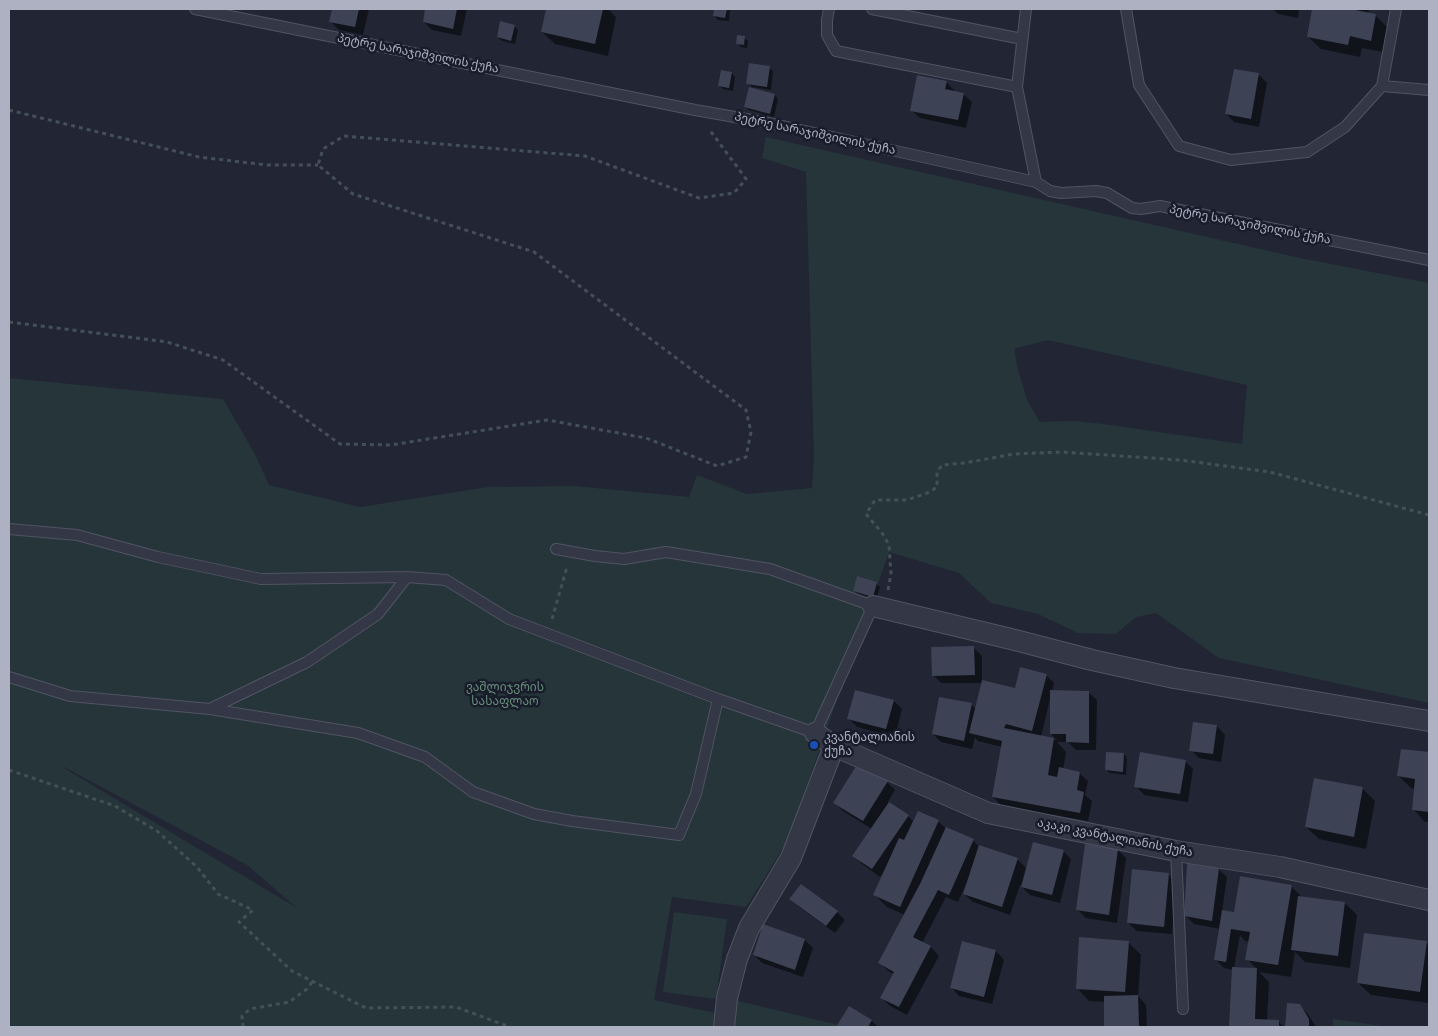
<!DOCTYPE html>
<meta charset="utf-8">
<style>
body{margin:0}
#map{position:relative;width:1438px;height:1036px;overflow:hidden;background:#212534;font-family:Signika,sans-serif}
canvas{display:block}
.frame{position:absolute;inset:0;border:10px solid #aeb1c2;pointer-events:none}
</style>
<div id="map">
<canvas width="1438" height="1036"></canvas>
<div class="frame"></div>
</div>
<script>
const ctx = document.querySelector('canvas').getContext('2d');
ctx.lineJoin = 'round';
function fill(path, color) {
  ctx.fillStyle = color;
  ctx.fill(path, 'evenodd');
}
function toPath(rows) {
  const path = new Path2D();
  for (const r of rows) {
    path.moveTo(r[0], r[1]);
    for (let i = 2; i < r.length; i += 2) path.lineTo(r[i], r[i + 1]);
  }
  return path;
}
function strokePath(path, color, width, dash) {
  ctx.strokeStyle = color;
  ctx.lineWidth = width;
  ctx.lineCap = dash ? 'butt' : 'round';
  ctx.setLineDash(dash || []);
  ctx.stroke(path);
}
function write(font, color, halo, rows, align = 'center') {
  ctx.font = font + ' Signika,"Noto Sans Georgian",sans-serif';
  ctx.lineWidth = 5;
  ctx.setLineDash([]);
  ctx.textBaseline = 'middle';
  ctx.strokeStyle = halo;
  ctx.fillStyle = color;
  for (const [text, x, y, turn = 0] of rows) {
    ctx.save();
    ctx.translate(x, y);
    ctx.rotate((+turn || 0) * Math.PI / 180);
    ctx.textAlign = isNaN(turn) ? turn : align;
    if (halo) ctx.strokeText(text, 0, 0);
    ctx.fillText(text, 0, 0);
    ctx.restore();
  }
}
fill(toPath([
 [766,137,1300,258,1429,283,1429,703,1219,658,1156,613,1136,617,1116,634,1078,633,1038,614,991,603,959,573,889,552,787,842,746,907,672,897,654,1000,716,1013,713,1027,9,1027,9,378,223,399,255,454,269,485,360,507,488,487,575,486,689,497,697,475,747,494,812,488,814,459,806,172,762,158],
 [1048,340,1247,385,1242,444,1103,424,1074,421,1040,422,1027,400,1018,370,1014,349],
 [64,767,247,865,297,908,64,768],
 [674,912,727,919,716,999,663,992],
 [734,1000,847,1027,732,1027],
 [1333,1019,1390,1027,1333,1027]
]), '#26353a');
fill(toPath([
 [333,9,369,9,363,35,339,30,331,22],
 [427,9,467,9,461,36,432,30,424,22],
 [547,9,608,9,616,17,608,56,555,44,542,32],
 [716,9,730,9,729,21,718,20,714,16],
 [1273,9,1299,9,1298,18,1278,14],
 [1313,9,1369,9,1368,14,1375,15,1388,28,1383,52,1362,48,1360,57,1321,49,1308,37],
 [514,26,518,30,515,44,502,41,498,37],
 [744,38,748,41,747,48,741,47,737,43],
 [769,68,773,71,771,90,752,87,748,83],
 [1235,70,1259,75,1267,83,1259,127,1234,122,1226,114],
 [732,73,735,77,733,91,723,89,719,85],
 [946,82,955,91,954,92,963,94,972,102,966,128,920,118,911,110],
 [775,95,778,99,774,117,749,110,745,106],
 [876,584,880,587,876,600,858,594,854,591],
 [974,648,982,656,982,681,1016,690,1046,675,1054,683,1052,692,1088,692,1097,700,1096,750,1076,750,1068,742,1057,742,1066,752,1063,770,1079,773,1088,781,1085,795,1092,801,1088,821,1054,815,1054,818,1006,810,993,797,1002,747,978,741,975,737,972,749,941,742,933,734,971,705,976,709,983,683,941,683,933,675],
 [1050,699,1051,734,1057,740,1041,737],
 [894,701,902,709,895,737,857,727,849,719],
 [1217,726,1225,735,1221,762,1199,758,1191,750],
 [1402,750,1429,753,1429,822,1425,822,1413,809,1415,789,1411,788,1399,776],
 [1124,754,1127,758,1126,775,1110,773,1106,770],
 [1185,761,1193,769,1188,802,1144,795,1136,786],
 [887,782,895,790,888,802,908,816,914,822,938,821,946,829,973,840,979,847,1018,860,1027,869,1063,851,1071,859,1060,903,1030,895,1020,885,1010,915,973,902,964,894,967,885,966,884,958,902,946,897,922,943,931,947,939,956,907,1015,890,1006,882,998,894,974,888,971,880,963,905,915,887,907,875,895,885,872,884,872,880,877,862,864,854,856,872,829,843,811,835,803],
 [1362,788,1375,801,1366,849,1319,839,1306,827],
 [1118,850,1126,858,1117,923,1086,918,1078,910],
 [1218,869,1227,877,1222,912,1235,914,1291,886,1302,897,1345,903,1357,915,1350,968,1305,962,1295,952,1291,977,1259,972,1269,982,1267,1021,1278,1021,1284,1027,1230,1027,1233,970,1224,968,1216,960,1221,929,1194,924,1185,915],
 [1240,935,1245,941,1250,942,1247,959,1257,969,1234,968],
 [1168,874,1176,882,1172,934,1137,931,1128,923],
 [791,899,837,912,845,920,835,933,799,907],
 [764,926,805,940,813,948,803,977,762,963,754,955],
 [1128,942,1141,955,1138,996,1146,1005,1147,1027,1106,1027,1105,1002,1089,1001,1077,988],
 [1426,942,1429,945,1429,1003,1371,995,1358,983],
 [963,943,996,951,1004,960,992,1004,959,996,951,987],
 [1288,1004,1299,1005,1308,1014,1316,1027,1286,1027],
 [849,1008,872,1021,878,1027,838,1027]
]), '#0007');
fill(toPath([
 [332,9,359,9,355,27,329,22],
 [425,9,457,9,453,29,423,22],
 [546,9,603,9,595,44,541,32],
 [714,9,727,9,725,18,713,16],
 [1312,9,1355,9,1355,10,1376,14,1371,41,1350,36,1348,45,1307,37],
 [500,21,515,25,511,41,497,37],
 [737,35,745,36,744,45,736,44],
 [749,63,770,66,767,87,746,84],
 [1234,69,1259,73,1251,119,1225,114],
 [721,70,732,72,729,88,718,86],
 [917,75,947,81,945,89,964,93,958,120,910,111],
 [749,87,775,94,770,114,744,107],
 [857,576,877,582,873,597,853,591],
 [974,646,975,675,932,676,931,647],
 [1020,667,1047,674,1032,731,1006,724,1004,728,1054,738,1048,775,1057,777,1059,767,1080,772,1077,790,1084,792,1080,813,992,797,1002,741,969,733,982,680,1015,688],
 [855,690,894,700,886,729,847,719],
 [1050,690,1089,691,1089,743,1066,742,1066,734,1050,734],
 [939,697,972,703,964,741,932,734],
 [1193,722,1217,725,1213,754,1189,751],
 [1401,749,1429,752,1429,812,1412,810,1415,779,1397,776],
 [1106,752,1124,753,1123,772,1105,770],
 [1140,752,1186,760,1180,794,1134,787],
 [858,763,888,781,863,821,833,803],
 [1314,778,1363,787,1354,837,1305,827],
 [889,802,909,815,872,869,852,856],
 [918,811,939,820,900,907,873,895,899,838,904,840],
 [946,827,974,839,949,895,938,890,913,937,931,946,899,1007,880,998,894,972,878,963,921,882],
 [1033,842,1064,850,1052,895,1021,887],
 [1085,844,1118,849,1109,915,1076,910],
 [979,845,1018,858,1002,907,963,894],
 [1187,863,1219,868,1212,921,1184,916],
 [1132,869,1169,873,1164,927,1127,923],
 [1240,876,1292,885,1278,965,1245,960,1250,932,1231,929,1226,962,1214,960,1222,910,1234,912],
 [801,884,838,911,826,926,789,899],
 [1298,896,1345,902,1338,956,1291,950],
 [763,924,805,939,795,970,753,955],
 [1364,933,1427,941,1420,992,1357,983],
 [1079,937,1129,941,1125,992,1076,989],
 [962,941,996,950,984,997,950,988],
 [1232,967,1257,968,1255,1019,1279,1020,1279,1027,1229,1027],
 [1138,995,1139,1027,1104,1027,1104,996],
 [1287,1003,1300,1004,1309,1019,1309,1027,1285,1027],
 [849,1006,872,1020,868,1027,836,1027]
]), '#3d4255');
const lane = toPath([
 [195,9,695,110,769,123,1036,182,1050,191,1061,193,1096,191,1107,193,1132,208,1141,209,1160,206,1429,260],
 [829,9,827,20,827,35,836,51,1017,87],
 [872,9,1022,39],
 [1026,9,1017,87,1036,182],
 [1126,9,1139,85,1179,146,1231,160,1307,152,1345,127,1382,86],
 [1396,9,1382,86,1429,90],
 [9,529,77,535,158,557,261,579,407,577,446,580,509,619,718,699,815,733,873,606,770,569,666,552,624,559,595,556,556,549],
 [9,677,70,696,210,709,358,733,425,757,473,792,534,814,572,821,679,835,696,794,718,699],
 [210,709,307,662,378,614,407,577],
 [1176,851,1183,1009]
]);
const street = toPath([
 [873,606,1011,639,1092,660,1174,678,1429,721],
 [815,733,834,746,988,813,1176,851,1280,867,1429,900],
 [724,1027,727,998,737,959,749,928,791,858,834,746]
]);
strokePath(lane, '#515463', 12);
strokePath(street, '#515463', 22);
strokePath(toPath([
 [9,110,199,157,267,165,318,165],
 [9,322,167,342,223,360,340,444,391,445,547,420,646,438,717,466,746,457,751,432,746,410,534,252,353,194,318,165,323,149,344,136,585,156,699,198,734,193,746,179,709,129],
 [888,590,891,574,889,545,882,533,866,514,875,500,907,500,930,492,937,487,937,472,942,465,965,463,1013,454,1062,452,1180,460,1270,472,1429,515],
 [552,619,567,567],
 [9,770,115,806,157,831,197,867,218,894,253,910,239,922,292,971,366,1008,456,1007,510,1027],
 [243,1027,242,1016,250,1009,289,1002,307,989,313,981]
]), '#445057', 3, [4, 4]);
strokePath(lane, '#343745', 10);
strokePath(street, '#343745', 20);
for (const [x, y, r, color] of [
 [814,745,5,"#1a4fb4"]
]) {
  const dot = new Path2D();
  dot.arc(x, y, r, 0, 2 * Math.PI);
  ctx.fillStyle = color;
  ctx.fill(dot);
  strokePath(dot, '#191c2a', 2);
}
write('12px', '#aeb1c2', '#191c2a', [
 ["პეტრე სარაჯიშვილის ქუჩა",418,54,11],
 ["პეტრე სარაჯიშვილის ქუჩა",815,134,12],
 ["პეტრე სარაჯიშვილის ქუჩა",1250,225,11],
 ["აკაკი კვანტალიანის ქუჩა",1115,838,11]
]);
write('12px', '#67907a', '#191c2a', [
 ["ვაშლიჯვრის",505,688],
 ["სასაფლაო",505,702]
]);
write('12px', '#aeb1c2', '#191c2a', [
 ["კვანტალიანის",824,738],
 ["ქუჩა",824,752]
], 'left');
</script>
